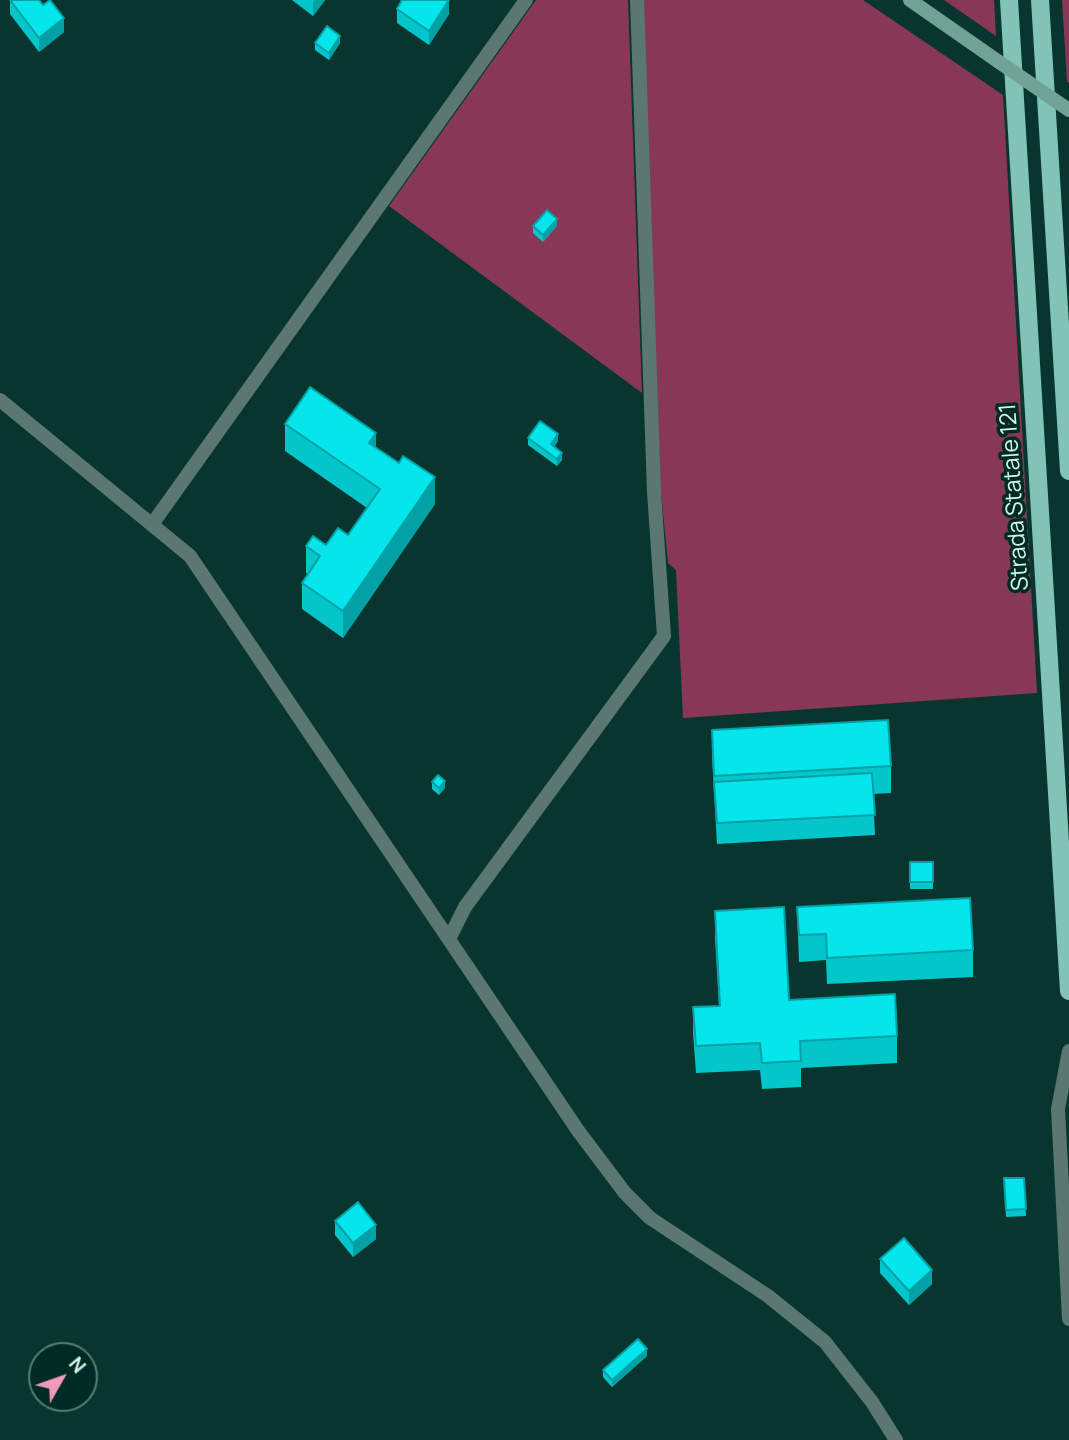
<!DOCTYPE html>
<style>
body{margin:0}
#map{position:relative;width:1069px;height:1440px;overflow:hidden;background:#08362e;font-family:Manrope,sans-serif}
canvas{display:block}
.north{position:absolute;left:28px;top:1342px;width:70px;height:70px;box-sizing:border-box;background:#002b24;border:2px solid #547d74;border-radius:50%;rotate:50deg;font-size:19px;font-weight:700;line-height:28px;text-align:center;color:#d1f7ed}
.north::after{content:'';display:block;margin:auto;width:24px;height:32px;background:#f09ab7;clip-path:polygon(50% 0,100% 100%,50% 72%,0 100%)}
</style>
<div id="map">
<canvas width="1069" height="1440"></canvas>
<div class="north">N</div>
</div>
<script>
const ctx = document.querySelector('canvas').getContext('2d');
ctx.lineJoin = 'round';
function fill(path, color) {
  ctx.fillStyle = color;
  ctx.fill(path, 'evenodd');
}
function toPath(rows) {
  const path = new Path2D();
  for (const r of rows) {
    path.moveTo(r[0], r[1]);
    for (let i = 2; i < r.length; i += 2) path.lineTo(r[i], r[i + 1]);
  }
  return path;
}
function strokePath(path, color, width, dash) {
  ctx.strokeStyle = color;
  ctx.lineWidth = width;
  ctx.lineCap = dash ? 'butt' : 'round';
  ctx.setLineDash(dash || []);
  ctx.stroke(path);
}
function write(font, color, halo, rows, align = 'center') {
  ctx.font = font + ' Manrope,sans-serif';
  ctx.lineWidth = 7;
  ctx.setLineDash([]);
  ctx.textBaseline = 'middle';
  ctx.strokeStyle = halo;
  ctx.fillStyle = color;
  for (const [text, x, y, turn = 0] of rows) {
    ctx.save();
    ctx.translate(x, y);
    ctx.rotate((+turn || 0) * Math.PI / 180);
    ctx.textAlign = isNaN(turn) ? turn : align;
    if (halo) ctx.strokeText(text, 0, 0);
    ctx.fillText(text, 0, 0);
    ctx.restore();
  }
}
fill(toPath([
 [536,0,628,0,642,393,389,206],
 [643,0,863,0,1003,95,1037,693,683,718,676,570,668,563,659,473],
 [944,0,994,0,996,36],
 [1062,0,1069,0,1069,83,1067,81]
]), '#883857');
strokePath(toPath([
 [0,400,190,556,579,1132,625,1193,650,1218,768,1296,825,1342,872,1402,896,1440],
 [153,523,526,0],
 [449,939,465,907,664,636,654,492,637,0],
 [1069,1051,1058,1109,1069,1319]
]), '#5a7871', 14);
strokePath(toPath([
 [910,0,999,62]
]), '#70a296', 14);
strokePath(toPath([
 [1009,0,1069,991],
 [1040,0,1069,471]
]), '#81c3b4', 18);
strokePath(toPath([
 [999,62,1069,110]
]), '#70a296', 14);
fill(toPath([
 [10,0,64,32,39,52,10,14],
 [292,0,325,0,313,16],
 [397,9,449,14,429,45,397,23],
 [315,43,340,43,329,60,315,50],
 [533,226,557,226,543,242,533,233],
 [285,424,376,447,435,504,343,638,302,609,302,583,308,574,306,573,306,546,326,545,348,535,367,508,285,451],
 [528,438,558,441,554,447,562,460,557,466,528,445],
 [712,730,891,766,891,793,873,794,875,835,717,844,712,756],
 [432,782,445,788,439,795,432,789],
 [910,862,933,862,933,889,910,889],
 [797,907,973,950,973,977,827,984,826,960,799,962],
 [715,911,789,1000,897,1036,897,1063,801,1068,801,1087,762,1089,760,1070,696,1073,693,1033,693,1007,719,1006,715,938],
 [1004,1178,1024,1178,1026,1216,1006,1217],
 [335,1221,376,1239,353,1257,335,1235],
 [880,1259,932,1284,909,1305,880,1273],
 [647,1356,612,1387,603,1377,603,1370]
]), '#03c6cb');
fill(toPath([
 [315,0,325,0,313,16,313,2],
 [449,0,449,14,429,45,429,31],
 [64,18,64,32,39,52,39,38],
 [340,36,340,43,329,60,329,53],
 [557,219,557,226,543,242,543,235],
 [376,433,376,460,369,443],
 [558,434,558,441,551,451,551,444],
 [562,453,562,460,557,466,557,459],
 [435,477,435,504,343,638,343,611],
 [445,781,445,788,439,795,439,788],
 [376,1225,376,1239,353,1257,353,1243],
 [932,1270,932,1284,909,1305,909,1291],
 [647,1349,647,1356,612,1387,612,1380]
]), '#03a1a5');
const building = toPath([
 [10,0,39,0,43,5,50,0,64,18,39,38,10,0],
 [402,0,449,0,429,31,397,9,402,0],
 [327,26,340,36,329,53,315,43,327,26],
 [547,210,557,219,543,235,533,226,547,210],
 [310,387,376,433,369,443,399,463,403,456,435,477,343,611,302,583,320,556,306,546,313,536,326,545,338,528,348,535,380,489,285,424,310,387],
 [540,421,558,434,551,444,562,453,557,459,528,438,540,421],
 [888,720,891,766,714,776,712,730,888,720],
 [872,773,875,815,717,823,714,782,872,773],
 [438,775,445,781,439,788,432,782,438,775],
 [910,862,933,862,933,882,910,882,910,862],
 [970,898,973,950,827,958,826,934,799,935,797,907,970,898],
 [784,907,789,1000,895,994,897,1036,800,1041,801,1061,762,1063,760,1043,696,1046,693,1007,720,1006,715,911,784,907],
 [1004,1178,1024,1178,1026,1209,1006,1210,1004,1178],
 [358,1202,376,1225,353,1243,335,1221,358,1202],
 [904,1238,932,1270,909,1291,880,1259,904,1238],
 [638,1339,647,1349,612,1380,603,1370,638,1339]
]);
fill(building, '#04e6ec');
strokePath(building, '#03a1a5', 2);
write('23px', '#d1f7ed', '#002b24', [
 ["Strada Statale 121",1015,497,-94]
]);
</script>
